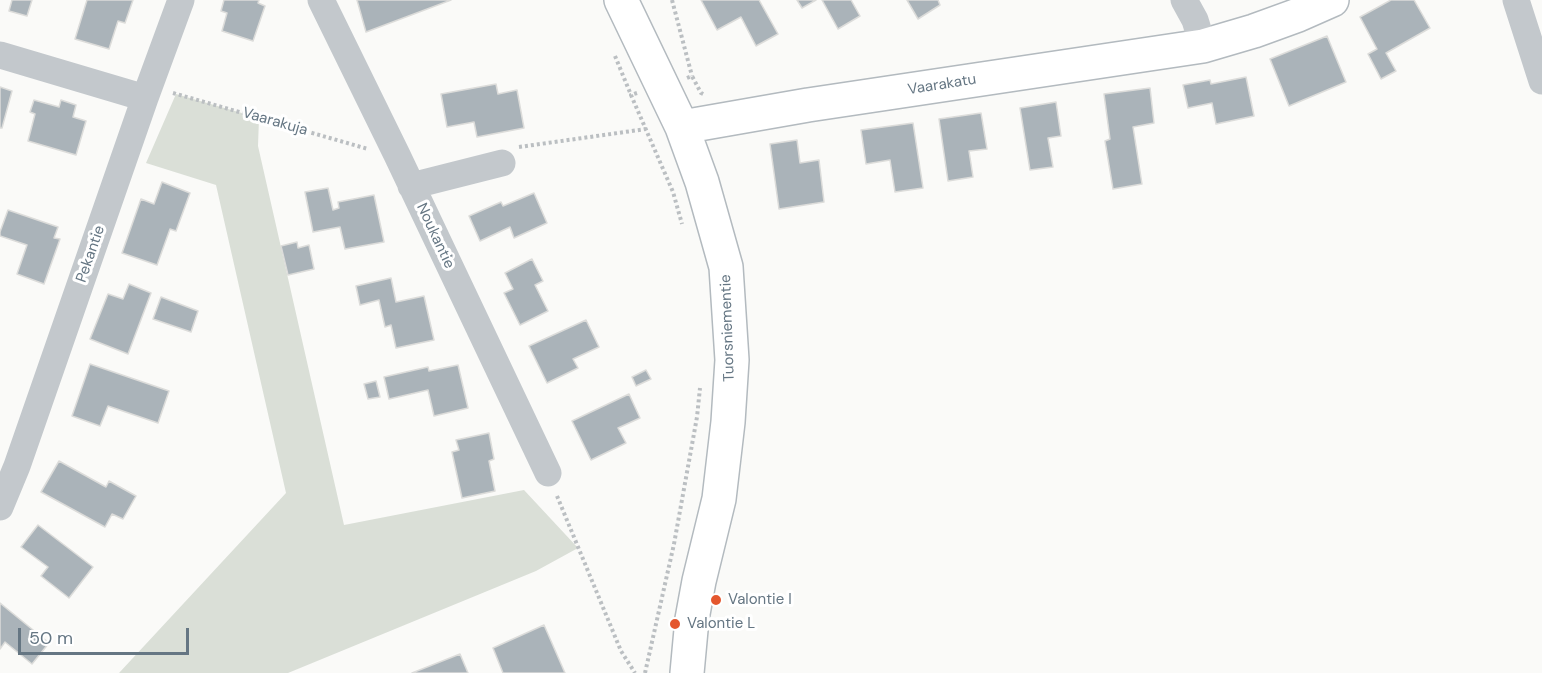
<!DOCTYPE html>
<style>
body{margin:0}
#map{position:relative;width:1542px;height:673px;overflow:hidden;background:#fafaf8;font-family:"DM Sans",sans-serif}
canvas{display:block}
.scale{position:absolute;left:18px;top:628px;width:171px;height:27px;box-sizing:border-box;border:3px solid #657683;border-top:0;padding-left:8px;font-size:18px;line-height:21px;white-space:nowrap;color:#657683;-webkit-text-stroke:4px #fff;paint-order:stroke}
</style>
<div id="map">
<canvas width="1542" height="673"></canvas>
<div class="scale">50 m</div>
</div>
<script>
const ctx = document.querySelector('canvas').getContext('2d');
ctx.lineJoin = 'round';
function fill(path, color) {
  ctx.fillStyle = color;
  ctx.fill(path, 'evenodd');
}
function toPath(rows) {
  const path = new Path2D();
  for (const r of rows) {
    path.moveTo(r[0], r[1]);
    for (let i = 2; i < r.length; i += 2) path.lineTo(r[i], r[i + 1]);
  }
  return path;
}
function strokePath(path, color, width, dash) {
  ctx.strokeStyle = color;
  ctx.lineWidth = width;
  ctx.lineCap = dash ? 'butt' : 'round';
  ctx.setLineDash(dash || []);
  ctx.stroke(path);
}
function write(font, color, halo, rows, align = 'center') {
  ctx.font = font + ' "DM Sans",sans-serif';
  ctx.lineWidth = 6;
  ctx.setLineDash([]);
  ctx.textBaseline = 'middle';
  ctx.strokeStyle = halo;
  ctx.fillStyle = color;
  for (const [text, x, y, turn = 0] of rows) {
    ctx.save();
    ctx.translate(x, y);
    ctx.rotate((+turn || 0) * Math.PI / 180);
    ctx.textAlign = isNaN(turn) ? turn : align;
    if (halo) ctx.strokeText(text, 0, 0);
    ctx.fillText(text, 0, 0);
    ctx.restore();
  }
}
fill(toPath([
 [176,94,259,118,258,146,344,525,524,490,578,548,536,571,288,673,119,673,286,493,216,185,146,163]
]), '#dadfd7');
const building = toPath([
 [12,0,32,0,27,16,9,11,12,0],
 [87,0,133,0,125,23,118,21,109,49,75,39,87,0],
 [224,0,259,0,258,3,265,6,253,41,222,31,227,13,221,11,224,0],
 [357,0,451,0,366,32,357,0],
 [701,0,759,0,778,34,756,46,741,17,717,30,701,0],
 [797,0,816,0,802,8,797,0],
 [822,0,851,0,860,16,838,29,822,0],
 [907,0,938,0,940,5,918,19,907,0],
 [1391,0,1414,0,1430,28,1386,53,1396,71,1381,79,1368,54,1377,49,1360,17,1391,0],
 [1327,36,1346,82,1289,106,1270,59,1327,36],
 [1246,77,1254,116,1216,124,1212,103,1188,108,1183,85,1210,80,1211,84,1246,77],
 [496,84,498,94,517,90,524,128,477,137,474,122,447,127,441,94,496,84],
 [0,87,12,91,2,128,0,128,0,87],
 [1150,88,1154,123,1133,127,1142,184,1113,189,1105,141,1110,139,1104,94,1150,88],
 [34,100,59,107,61,100,76,105,73,117,86,121,76,155,28,141,35,114,30,112,34,100],
 [1056,102,1061,136,1048,138,1053,167,1030,170,1020,108,1056,102],
 [981,113,987,149,969,151,973,177,948,181,939,119,981,113],
 [913,123,923,188,895,192,890,160,866,164,861,130,913,123],
 [797,140,800,163,819,160,824,202,779,209,770,144,797,140],
 [162,182,190,193,176,231,170,229,157,265,122,253,141,199,154,204,162,182],
 [328,188,333,210,339,208,338,202,374,195,384,242,345,249,340,227,313,232,305,192,328,188],
 [534,193,547,223,514,238,510,227,480,241,469,216,501,202,503,206,534,193],
 [8,210,58,227,54,238,60,239,44,284,17,274,27,245,0,236,0,232,8,210],
 [297,242,298,248,309,245,314,269,288,275,281,246,297,242],
 [532,259,543,281,535,285,548,311,520,325,504,293,513,289,505,273,532,259],
 [391,278,396,302,424,296,434,340,396,348,391,325,385,327,379,300,360,305,356,286,391,278],
 [129,284,151,293,128,354,90,339,108,294,123,299,129,284],
 [161,297,198,311,191,332,153,319,161,297],
 [586,320,599,347,573,359,578,368,547,383,529,346,586,320],
 [90,364,169,391,158,423,108,406,100,426,72,416,90,364],
 [458,365,468,408,434,416,428,390,389,399,384,377,428,367,429,371,458,365],
 [646,370,651,379,636,386,632,377,646,370],
 [376,381,380,397,368,399,364,384,376,381],
 [629,394,640,418,618,428,626,443,591,460,572,421,629,394],
 [489,433,494,459,489,461,495,491,462,498,452,452,459,450,456,440,489,433],
 [59,461,106,487,109,481,136,496,123,519,112,514,105,527,41,492,59,461],
 [38,525,93,567,69,598,41,576,48,567,21,547,38,525],
 [0,603,49,643,32,664,5,642,0,649,0,603],
 [544,625,565,673,503,673,493,648,544,625],
 [460,654,468,673,412,673,460,654]
]);
fill(building, '#aab3b9');
strokePath(building, '#dcdcda', 1.5);
const secondary = toPath([
 [621,0,682,127,702,182,726,267,732,360,728,422,719,499,699,581,692,619,687,673],
 [682,127,808,105,1203,46,1254,31,1298,15,1332,0]
]);
strokePath(secondary, '#b3babf', 36);
strokePath(toPath([
 [672,0,692,76],
 [615,56,631,95],
 [687,78,692,76,701,93,705,95],
 [173,93,368,149],
 [637,93,631,95,673,192,682,224],
 [519,147,646,129],
 [557,496,621,651,635,673],
 [645,673,674,544,697,417,700,388]
]), '#bbbfc2', 4, [3, 3]);
strokePath(toPath([
 [321,0,397,155,548,473],
 [1184,0,1195,20,1203,46],
 [1516,0,1542,81],
 [0,55,145,98],
 [411,186,502,163],
 [0,507,17,466,145,98,181,0]
]), '#c3c8cc', 27);
strokePath(secondary, '#fff', 33);
for (const [x, y, r, color] of [
 [716,600,6,"#e4572e"],
 [675,624,6,"#e4572e"]
]) {
  const dot = new Path2D();
  dot.arc(x, y, r, 0, 2 * Math.PI);
  ctx.fillStyle = color;
  ctx.fill(dot);
  strokePath(dot, '#fff', 2);
}
write('15px', '#657683', '#fff', [
 ["Vaarakatu",942,85,-9],
 ["Vaarakuja",275,122,16],
 ["Noukantie",435,236,65],
 ["Pekantie",91,254,-71],
 ["Tuorsniementie",728,328,-92]
]);
write('15px', '#657683', '#fff', [
 ["Valontie I",728,600],
 ["Valontie L",687,624]
], 'left');
</script>
